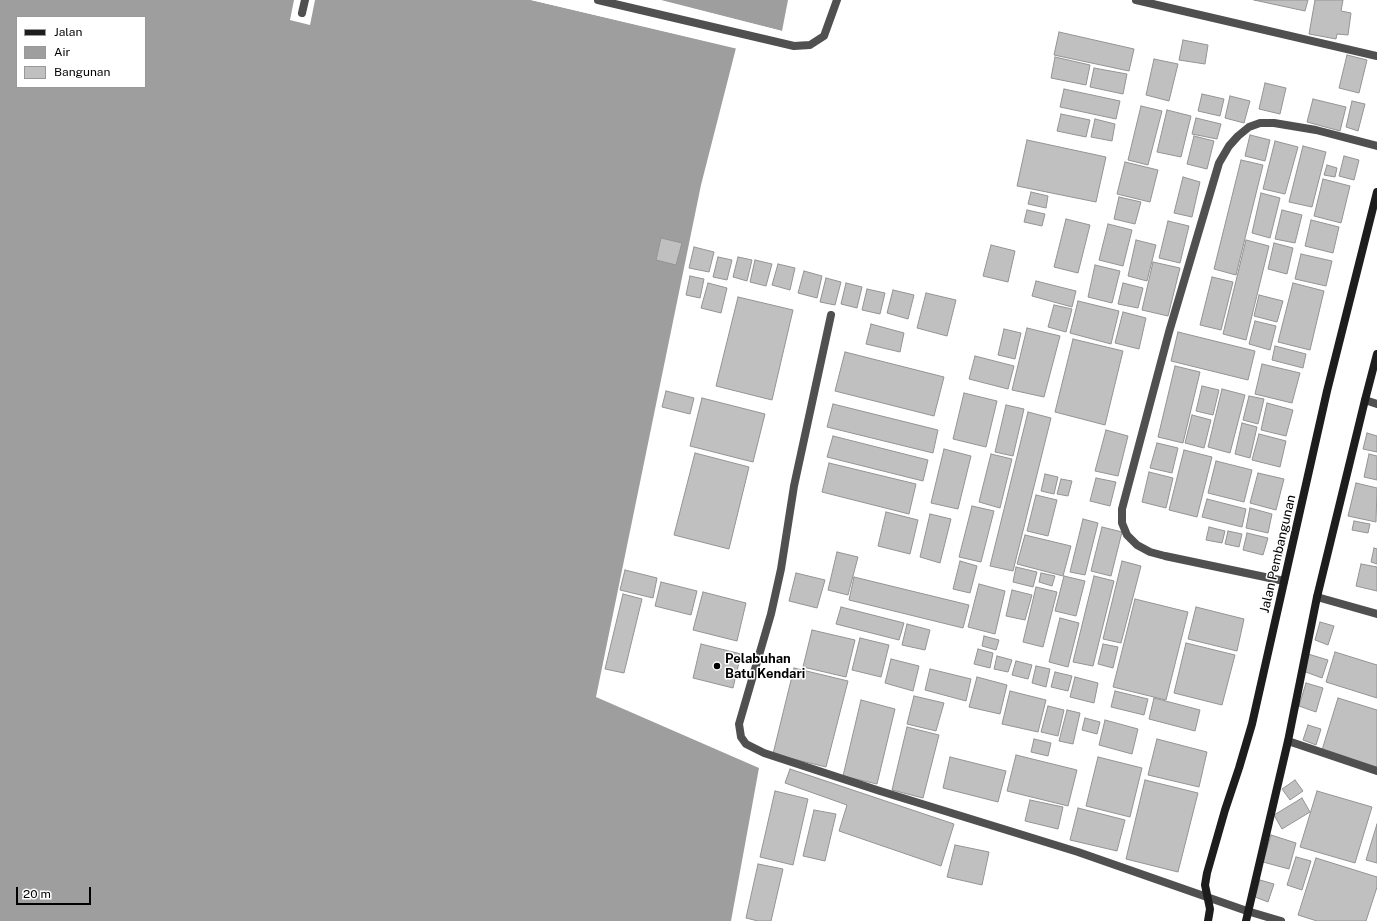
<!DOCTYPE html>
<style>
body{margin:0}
#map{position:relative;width:1377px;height:921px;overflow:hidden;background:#fff;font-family:"Public Sans",sans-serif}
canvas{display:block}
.legend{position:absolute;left:16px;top:16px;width:130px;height:72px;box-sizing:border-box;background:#fff;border:1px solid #999;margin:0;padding:5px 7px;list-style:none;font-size:12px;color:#000}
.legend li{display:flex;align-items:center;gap:8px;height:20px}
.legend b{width:20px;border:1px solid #999}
.scale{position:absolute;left:16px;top:887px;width:75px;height:18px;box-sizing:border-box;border:2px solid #000;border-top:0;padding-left:5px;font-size:12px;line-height:14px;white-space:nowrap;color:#000;-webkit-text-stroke:3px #fff;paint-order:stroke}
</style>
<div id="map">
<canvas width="1377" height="921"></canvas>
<ul class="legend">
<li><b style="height:5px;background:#1d1d1d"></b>Jalan</li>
<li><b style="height:11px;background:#9e9e9e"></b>Air</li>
<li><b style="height:11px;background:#c0c0c0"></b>Bangunan</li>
</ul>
<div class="scale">20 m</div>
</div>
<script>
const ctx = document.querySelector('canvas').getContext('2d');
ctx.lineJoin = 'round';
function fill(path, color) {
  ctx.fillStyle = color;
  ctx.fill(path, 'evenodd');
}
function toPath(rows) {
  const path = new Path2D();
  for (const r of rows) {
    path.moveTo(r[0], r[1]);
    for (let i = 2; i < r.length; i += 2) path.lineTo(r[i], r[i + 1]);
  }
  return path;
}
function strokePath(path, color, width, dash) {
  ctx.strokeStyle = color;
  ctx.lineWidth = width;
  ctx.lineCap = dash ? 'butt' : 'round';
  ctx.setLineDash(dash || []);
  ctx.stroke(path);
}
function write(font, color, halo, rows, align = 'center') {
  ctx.font = font + ' "Public Sans",sans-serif';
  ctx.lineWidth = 3;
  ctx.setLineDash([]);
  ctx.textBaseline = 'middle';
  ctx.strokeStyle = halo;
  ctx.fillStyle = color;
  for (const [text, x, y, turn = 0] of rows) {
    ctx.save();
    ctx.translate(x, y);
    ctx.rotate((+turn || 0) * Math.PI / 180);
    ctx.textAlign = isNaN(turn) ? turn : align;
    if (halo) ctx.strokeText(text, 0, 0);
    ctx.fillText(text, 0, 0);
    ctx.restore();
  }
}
fill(toPath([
 [0,0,294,0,290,20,310,25,315,0,531,0,736,48,701,185,596,697,759,768,731,921,0,921],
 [17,17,145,17,145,87,17,87],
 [661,0,788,0,782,31]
]), '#9e9e9e');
fill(toPath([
 [531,0,539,0,736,46,738,49],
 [659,0,782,31,782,33,660,2]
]), '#fff');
const building = toPath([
 [1254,0,1308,0,1305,11,1254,0],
 [1315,0,1343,0,1341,11,1351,13,1348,35,1337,34,1336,39,1309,34,1315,0],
 [1059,32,1134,49,1129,71,1054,55,1059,32],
 [1183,40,1208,45,1205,64,1179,60,1183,40],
 [1347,55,1367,60,1359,93,1339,88,1347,55],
 [1055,57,1090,65,1086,85,1051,78,1055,57],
 [1154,59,1178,64,1169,101,1146,95,1154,59],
 [1094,68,1127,74,1123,94,1090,87,1094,68],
 [1265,83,1286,88,1280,114,1259,109,1265,83],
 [1064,89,1120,101,1116,119,1060,107,1064,89],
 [1202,94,1224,99,1220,116,1198,111,1202,94],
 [1230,96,1250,101,1244,123,1225,118,1230,96],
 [1313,99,1346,107,1340,131,1307,122,1313,99],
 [1352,101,1365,104,1358,131,1346,127,1352,101],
 [1141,106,1162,111,1148,165,1128,160,1141,106],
 [1167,110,1191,116,1181,157,1157,152,1167,110],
 [1061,114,1090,120,1086,137,1057,131,1061,114],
 [1196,118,1221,124,1217,139,1192,134,1196,118],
 [1095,119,1115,124,1112,141,1091,137,1095,119],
 [1250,135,1270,140,1265,161,1245,156,1250,135],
 [1194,136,1214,141,1207,169,1187,164,1194,136],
 [1027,140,1106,157,1096,202,1017,186,1027,140],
 [1275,141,1298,147,1285,194,1263,189,1275,141],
 [1303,146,1326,152,1312,207,1289,202,1303,146],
 [1344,156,1359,160,1354,180,1339,176,1344,156],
 [1241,160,1263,165,1236,275,1214,269,1241,160],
 [1125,162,1158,170,1150,202,1117,194,1125,162],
 [1327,165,1337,168,1335,177,1324,175,1327,165],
 [1183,177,1200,182,1192,217,1174,213,1183,177],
 [1323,179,1350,186,1341,223,1314,216,1323,179],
 [1031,192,1048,196,1046,208,1028,204,1031,192],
 [1261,193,1280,198,1270,238,1252,233,1261,193],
 [1119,197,1141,202,1135,224,1114,219,1119,197],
 [1027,210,1045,214,1042,226,1024,222,1027,210],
 [1282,210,1302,215,1295,243,1275,239,1282,210],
 [1066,219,1090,225,1078,273,1054,267,1066,219],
 [1311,220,1339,227,1333,253,1305,246,1311,220],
 [1168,221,1189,226,1180,263,1159,258,1168,221],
 [1108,224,1132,230,1123,266,1099,260,1108,224],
 [661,238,682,243,676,265,656,260,661,238],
 [1136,240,1156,245,1147,281,1128,276,1136,240],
 [1246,240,1269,246,1246,340,1223,334,1246,240],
 [1274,243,1293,248,1287,274,1268,269,1274,243],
 [991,245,1015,251,1008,282,983,276,991,245],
 [694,247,714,252,709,272,689,268,694,247],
 [1301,254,1332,261,1326,286,1295,279,1301,254],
 [718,257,732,260,727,280,713,277,718,257],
 [738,257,752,260,747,281,733,277,738,257],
 [755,260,772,264,766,286,750,282,755,260],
 [1153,262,1180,268,1168,316,1142,310,1153,262],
 [778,264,795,268,790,290,772,285,778,264],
 [1095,265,1120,271,1112,303,1088,297,1095,265],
 [804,271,822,276,817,298,798,293,804,271],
 [690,276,704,279,700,298,686,295,690,276],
 [1212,277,1233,282,1221,330,1200,325,1212,277],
 [826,278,841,282,835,305,820,302,826,278],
 [1036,281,1076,291,1072,307,1032,296,1036,281],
 [708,283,727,288,721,313,701,308,708,283],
 [846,283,862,287,857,308,841,304,846,283],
 [1123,283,1143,288,1138,308,1118,304,1123,283],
 [1293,283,1324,291,1310,350,1278,342,1293,283],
 [867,289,885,293,880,314,862,310,867,289],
 [893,290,914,295,908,319,887,313,893,290],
 [926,293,956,300,947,336,917,328,926,293],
 [1259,295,1283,301,1277,322,1254,316,1259,295],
 [738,297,793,310,772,400,716,386,738,297],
 [1078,301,1119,311,1111,344,1070,333,1078,301],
 [1054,305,1072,309,1066,332,1048,327,1054,305],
 [1123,312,1146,318,1139,349,1115,343,1123,312],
 [1255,321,1276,326,1270,350,1249,344,1255,321],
 [871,324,904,333,900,352,866,344,871,324],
 [1027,328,1060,336,1044,397,1012,390,1027,328],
 [1004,329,1021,333,1015,359,998,355,1004,329],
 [1178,332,1255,351,1248,380,1171,361,1178,332],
 [1073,339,1123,351,1105,425,1055,412,1073,339],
 [1275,346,1306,354,1303,368,1272,360,1275,346],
 [845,352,944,377,934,416,835,391,845,352],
 [975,356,1014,366,1008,389,969,379,975,356],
 [1262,364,1300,373,1292,403,1255,394,1262,364],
 [1175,366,1200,372,1183,443,1158,437,1175,366],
 [1202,386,1219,390,1213,415,1196,411,1202,386],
 [1222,389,1245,395,1230,453,1208,447,1222,389],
 [666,391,694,398,690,414,662,407,666,391],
 [964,393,997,401,986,447,953,439,964,393],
 [1249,396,1264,399,1258,424,1243,420,1249,396],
 [702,398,765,414,753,462,690,446,702,398],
 [1267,403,1293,410,1286,436,1261,430,1267,403],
 [833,404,938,430,933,453,827,427,833,404],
 [1006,405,1024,409,1013,456,995,452,1006,405],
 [1028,412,1051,418,1013,571,990,566,1028,412],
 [1192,415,1211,420,1204,448,1185,443,1192,415],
 [1242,423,1257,427,1250,458,1235,454,1242,423],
 [1106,430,1128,436,1118,476,1095,471,1106,430],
 [1367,433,1377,436,1377,452,1363,449,1367,433],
 [1259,434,1286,441,1280,467,1252,460,1259,434],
 [833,436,928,460,923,481,827,457,833,436],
 [1157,443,1178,448,1172,473,1150,468,1157,443],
 [944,449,971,456,958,509,931,503,944,449],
 [1184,450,1212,457,1197,517,1169,510,1184,450],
 [695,453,749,467,729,549,674,535,695,453],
 [991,454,1012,459,1000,508,979,502,991,454],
 [1369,454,1377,456,1377,480,1364,477,1369,454],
 [1216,461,1252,470,1244,502,1208,493,1216,461],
 [829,463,916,484,909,514,822,492,829,463],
 [1149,472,1173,478,1166,508,1142,502,1149,472],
 [1258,473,1284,479,1276,510,1250,503,1258,473],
 [1045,474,1058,477,1054,494,1041,491,1045,474],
 [1096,478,1116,482,1110,506,1090,501,1096,478],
 [1061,479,1072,481,1068,496,1057,494,1061,479],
 [1356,483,1377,488,1376,522,1348,516,1356,483],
 [1036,495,1057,500,1048,536,1027,531,1036,495],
 [1207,499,1246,509,1242,527,1202,517,1207,499],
 [972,506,994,511,981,562,959,557,972,506],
 [1250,508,1272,514,1268,533,1246,528,1250,508],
 [886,512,918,520,910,554,878,546,886,512],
 [930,514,951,519,940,563,920,557,930,514],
 [1083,519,1098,523,1085,575,1070,572,1083,519],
 [1354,521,1370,524,1368,533,1352,530,1354,521],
 [1102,527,1122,532,1111,576,1091,571,1102,527],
 [1209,527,1225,531,1222,543,1206,540,1209,527],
 [1228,531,1242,534,1239,547,1225,544,1228,531],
 [1247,533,1268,538,1263,555,1243,550,1247,533],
 [1025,535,1071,546,1063,576,1017,564,1025,535],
 [1374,548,1377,549,1377,564,1371,562,1374,548],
 [837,552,858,557,848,595,828,590,837,552],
 [960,561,977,566,970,593,953,589,960,561],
 [1122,561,1141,566,1121,643,1103,639,1122,561],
 [1361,564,1377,567,1377,591,1356,586,1361,564],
 [1016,567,1037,572,1033,587,1013,582,1016,567],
 [625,570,657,578,653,598,620,590,625,570],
 [796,573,825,580,817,608,789,601,796,573],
 [1041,573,1055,576,1052,586,1039,582,1041,573],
 [1064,576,1085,581,1076,616,1055,611,1064,576],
 [1094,576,1114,581,1093,666,1073,662,1094,576],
 [854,577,969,605,963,628,849,600,854,577],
 [661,582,697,591,691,615,655,606,661,582],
 [979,584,1005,591,995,634,968,627,979,584],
 [1036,587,1057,592,1043,647,1023,642,1036,587],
 [1012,590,1032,595,1025,620,1006,616,1012,590],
 [703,592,746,603,737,641,693,630,703,592],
 [623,594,642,599,624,673,605,669,623,594],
 [1135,599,1188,612,1166,700,1113,687,1135,599],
 [841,607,904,623,899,640,836,624,841,607],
 [1196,607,1244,619,1237,651,1188,639,1196,607],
 [1060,618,1079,623,1068,667,1049,662,1060,618],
 [1320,622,1334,626,1328,645,1315,640,1320,622],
 [907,624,930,630,925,650,902,645,907,624],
 [812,630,855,640,846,677,803,667,812,630],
 [984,636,999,640,996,650,982,646,984,636],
 [860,638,889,645,881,677,852,670,860,638],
 [1186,643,1235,655,1222,705,1174,693,1186,643],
 [701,644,741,654,733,688,693,678,701,644],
 [1103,644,1118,647,1113,668,1098,664,1103,644],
 [978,649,993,653,990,668,974,664,978,649],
 [1335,652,1377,665,1377,698,1326,682,1335,652],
 [1308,654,1328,660,1322,678,1303,671,1308,654],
 [997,656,1012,660,1008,672,994,669,997,656],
 [891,659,919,666,913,691,885,683,891,659],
 [1016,661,1032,665,1028,679,1012,675,1016,661],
 [1036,666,1050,669,1046,687,1032,683,1036,666],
 [794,668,848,681,826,767,773,754,794,668],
 [930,669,971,679,966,701,925,690,930,669],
 [1055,672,1072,676,1068,691,1051,687,1055,672],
 [977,677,1007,685,1000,714,969,707,977,677],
 [1075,677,1098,683,1094,703,1070,697,1075,677],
 [1306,683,1323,688,1316,712,1299,706,1306,683],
 [1010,691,1046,700,1038,732,1002,724,1010,691],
 [1115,691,1148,699,1144,715,1111,707,1115,691],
 [914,696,944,703,936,731,907,724,914,696],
 [1154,698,1200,710,1195,731,1149,719,1154,698],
 [1338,698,1377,710,1377,768,1322,750,1338,698],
 [861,700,895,709,877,784,843,776,861,700],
 [1048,706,1064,710,1058,736,1041,732,1048,706],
 [1067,710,1080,713,1073,744,1059,741,1067,710],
 [1085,718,1100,722,1097,734,1082,730,1085,718],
 [1105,720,1138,729,1132,754,1099,745,1105,720],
 [1308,725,1321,729,1316,745,1303,740,1308,725],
 [907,727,939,735,923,798,892,790,907,727],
 [1034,739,1051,743,1048,756,1031,752,1034,739],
 [1157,739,1207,752,1199,787,1148,775,1157,739],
 [1016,755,1077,770,1068,806,1007,791,1016,755],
 [950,757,1006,771,998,802,943,788,950,757],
 [1098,757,1142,768,1130,817,1086,806,1098,757],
 [790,769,954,824,941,866,839,831,847,805,785,783,790,769],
 [1145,780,1198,793,1178,872,1126,859,1145,780],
 [1295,780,1303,791,1290,800,1282,789,1295,780],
 [775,791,808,799,793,865,760,857,775,791],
 [1317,791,1372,807,1355,863,1300,847,1317,791],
 [1302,798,1310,812,1282,829,1274,815,1302,798],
 [1030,800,1063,807,1058,829,1025,821,1030,800],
 [1078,808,1125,820,1117,851,1070,840,1078,808],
 [814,810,836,814,825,861,803,856,814,810],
 [1377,824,1377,863,1366,860,1377,824],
 [1271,835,1296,843,1289,869,1263,862,1271,835],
 [955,845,989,852,982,885,947,877,955,845],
 [1296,857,1311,861,1302,890,1287,885,1296,857],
 [1316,858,1377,877,1377,887,1366,921,1317,921,1298,915,1316,858],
 [758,864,783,869,771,921,758,921,746,918,758,864],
 [1260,880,1274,884,1268,902,1255,897,1260,880]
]);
fill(building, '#c0c0c0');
strokePath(building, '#949494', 1);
strokePath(toPath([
 [598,0,794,46,810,45,824,36,837,0],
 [1136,0,1377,56],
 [302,13,305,0]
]), '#505050', 8);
strokePath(toPath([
 [831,315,794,486,781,569,771,614,739,724,741,737,746,744,764,753,880,791,1078,852,1247,911,1281,921],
 [1365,400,1377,404],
 [1284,581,1165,556,1150,552,1137,545,1127,535,1122,523,1122,509,1169,332,1219,163,1229,146,1238,136,1249,127,1260,123,1274,123,1316,130,1377,146],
 [1317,597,1377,614],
 [1288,741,1377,771]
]), '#505050', 8);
strokePath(toPath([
 [1208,921,1210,909,1205,885,1207,873,1225,810,1239,768,1252,724,1327,391,1377,192],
 [1246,921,1288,741,1317,597,1365,400,1377,354]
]), '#1d1d1d', 8);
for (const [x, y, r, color] of [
 [717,666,4,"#000"]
]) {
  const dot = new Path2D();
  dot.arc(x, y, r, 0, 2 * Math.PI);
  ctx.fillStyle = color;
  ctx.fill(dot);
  strokePath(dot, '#fff', 1.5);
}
write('13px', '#000', '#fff', [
 ["Jalan Pembangunan",1278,554,-77]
]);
write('bold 13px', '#000', '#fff', [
 ["Pelabuhan",725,659],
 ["Batu Kendari",725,674]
], 'left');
</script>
